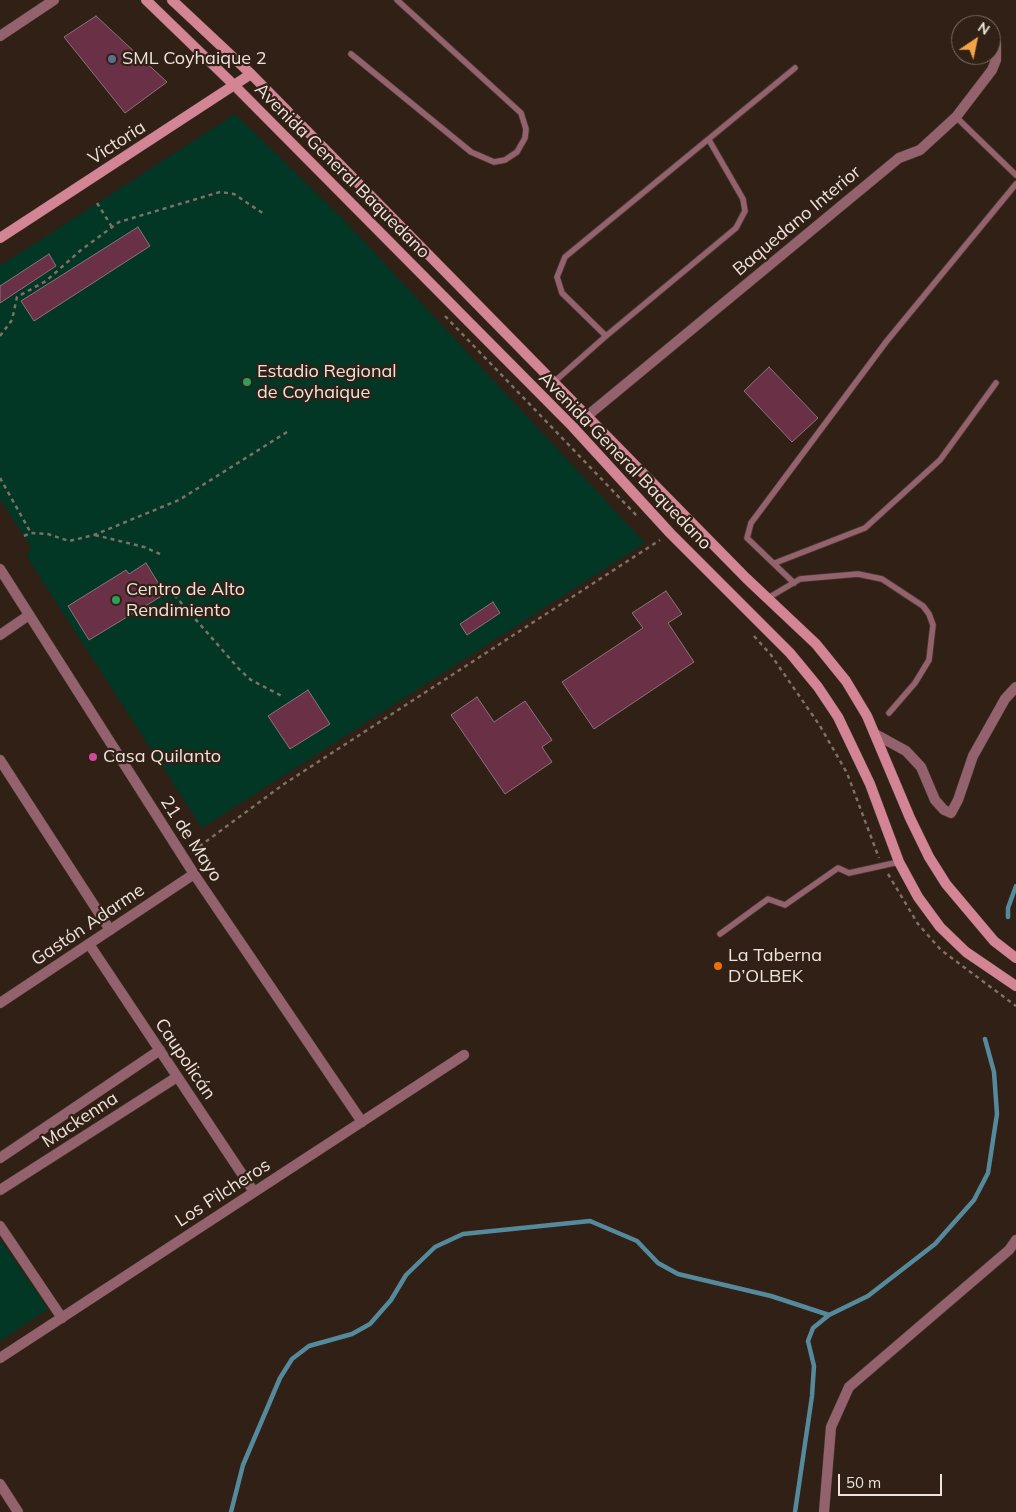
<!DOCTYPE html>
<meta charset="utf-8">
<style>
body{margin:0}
#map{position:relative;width:1016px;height:1512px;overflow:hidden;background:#302015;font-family:Mulish,sans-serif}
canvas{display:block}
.north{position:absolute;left:951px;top:15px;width:50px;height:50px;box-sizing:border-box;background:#302015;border:1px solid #7c6e65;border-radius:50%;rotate:34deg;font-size:14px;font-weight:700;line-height:20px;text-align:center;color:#eee3dc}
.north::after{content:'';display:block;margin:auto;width:18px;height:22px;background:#f4a444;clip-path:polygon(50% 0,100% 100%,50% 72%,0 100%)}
.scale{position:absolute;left:838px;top:1474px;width:104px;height:22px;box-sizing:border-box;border:2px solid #eee3dc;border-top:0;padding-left:6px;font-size:15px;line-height:18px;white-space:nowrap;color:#eee3dc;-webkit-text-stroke:4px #302015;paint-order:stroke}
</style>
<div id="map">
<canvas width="1016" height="1512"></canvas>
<div class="north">N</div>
<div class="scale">50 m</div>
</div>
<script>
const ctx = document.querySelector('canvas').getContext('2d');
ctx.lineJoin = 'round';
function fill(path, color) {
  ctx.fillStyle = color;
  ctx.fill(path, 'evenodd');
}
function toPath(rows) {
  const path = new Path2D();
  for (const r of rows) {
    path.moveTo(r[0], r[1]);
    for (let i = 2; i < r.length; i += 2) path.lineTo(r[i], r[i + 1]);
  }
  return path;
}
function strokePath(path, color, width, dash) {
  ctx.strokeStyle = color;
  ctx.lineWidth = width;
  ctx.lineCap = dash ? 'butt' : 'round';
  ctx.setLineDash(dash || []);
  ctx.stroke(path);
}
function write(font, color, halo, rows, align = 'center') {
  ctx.font = font + ' Mulish,sans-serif';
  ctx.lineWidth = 4.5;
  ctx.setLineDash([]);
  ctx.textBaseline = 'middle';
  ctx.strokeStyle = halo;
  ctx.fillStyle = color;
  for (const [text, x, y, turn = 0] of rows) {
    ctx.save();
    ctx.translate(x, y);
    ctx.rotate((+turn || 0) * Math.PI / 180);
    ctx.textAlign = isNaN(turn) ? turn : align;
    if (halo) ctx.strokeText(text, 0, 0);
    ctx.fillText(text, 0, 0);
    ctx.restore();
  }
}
fill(toPath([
 [235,114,343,219,645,543,202,828,27,557,31,547,0,499,0,266],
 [0,1239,48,1309,0,1341]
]), '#033725');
strokePath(toPath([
 [1008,917,1008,908,1016,886],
 [231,1512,243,1465,280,1378,292,1359,309,1346,352,1334,370,1324,391,1300,406,1275,435,1247,463,1234,590,1221,637,1241,658,1263,678,1274,771,1296,829,1315],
 [795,1512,812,1396,814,1366,808,1341,813,1328,829,1315,868,1296,935,1244,974,1200,988,1173,997,1114,994,1072,985,1039]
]), '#558a9d', 4.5);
const building = toPath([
 [96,16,167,82,125,113,64,37,96,16],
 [138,227,150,246,34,321,21,301,138,227],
 [49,254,56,266,0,303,0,286,49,254],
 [769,367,818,418,792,442,744,391,769,367],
 [146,563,165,594,89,640,68,606,126,570,129,574,146,563],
 [666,591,682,614,668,623,694,662,594,729,562,682,643,628,632,613,666,591],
 [493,602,500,613,467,635,460,624,493,602],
 [308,690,330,724,290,749,268,716,308,690],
 [477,697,494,722,525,701,552,740,542,747,552,762,505,794,451,715,477,697]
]);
fill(building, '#6a3045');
strokePath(building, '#8b737a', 1);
const service = toPath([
 [351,54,471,152,494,162,505,160,517,152,525,138,526,129,521,113,397,0],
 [956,117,1016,175],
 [606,336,562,293,557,277,565,257,795,68],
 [554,382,606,336,736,228,745,211,743,199,709,140],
 [775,563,865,528,940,460,996,383],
 [794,583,747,538,751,523,886,342,1016,184],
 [768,598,800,579,858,574,882,579,923,606,929,614,933,625,929,660,915,683,889,713],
 [720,934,768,899,785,905,838,868,849,873,899,862]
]);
const minor = toPath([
 [0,36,54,0],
 [587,416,899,158,920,150,956,117,992,70,996,60,996,45,991,35],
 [0,635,29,615],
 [875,734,906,751,921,767,935,800,944,810,951,813,958,800,973,756,1005,699,1016,687],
 [0,760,110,930],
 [194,874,362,1122],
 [89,944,254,1192],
 [0,1158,160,1050],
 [0,1190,177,1077],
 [0,1226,62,1318],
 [0,1358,464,1055],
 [824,1512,831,1427,849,1387,1009,1250,1016,1240]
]);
const tertiary = toPath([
 [0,569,194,874,0,1003],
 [0,1484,18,1512]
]);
const secondary = toPath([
 [146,0,235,86,573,427,670,533,790,653,818,687,838,717,870,784,899,862,918,897,940,927,966,952,1016,986],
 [172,0,251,74,746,578,816,644,846,681,867,716,910,818,929,857,946,884,994,941,1016,958],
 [0,238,251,74]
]);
strokePath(service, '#4b3b31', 7);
strokePath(minor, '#4b3b31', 11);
strokePath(tertiary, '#4b3b31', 11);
strokePath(secondary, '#4b3b31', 11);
strokePath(toPath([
 [97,203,112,227],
 [445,316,637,516],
 [0,336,12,320,17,297,46,281,81,250,119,222,220,192,234,194,264,214],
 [0,478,31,533],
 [95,535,144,547,160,554],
 [24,536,31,533,48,534,69,541,94,535,179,500,287,432],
 [169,589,239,669,251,680,282,696],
 [754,636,771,655,820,726,847,773,879,858],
 [193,851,284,784,660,540],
 [888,874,918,924,941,950,1016,1006]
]), '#7e7067', 2.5, [4, 4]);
strokePath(service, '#93626c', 5.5);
strokePath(minor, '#93626c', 10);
strokePath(tertiary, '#93626c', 10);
strokePath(secondary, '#d38495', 10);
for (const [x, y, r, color] of [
 [112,59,5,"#5c6f8a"],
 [247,382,5,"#2e9e5b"],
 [116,600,5,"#2e9e5b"],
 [93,757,5,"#d1479c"],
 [718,966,5,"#e8710a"]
]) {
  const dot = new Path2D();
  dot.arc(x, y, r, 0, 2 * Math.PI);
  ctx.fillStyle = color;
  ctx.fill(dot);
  strokePath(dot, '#302015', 2);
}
write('18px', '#eee3dc', '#302015', [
 ["SML Coyhaique 2",122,59],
 ["Estadio Regional",257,372],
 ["de Coyhaique",257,393],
 ["Centro de Alto",126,590],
 ["Rendimiento",126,611],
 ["Casa Quilanto",103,757],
 ["La Taberna",728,956],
 ["D’OLBEK",728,977]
], 'left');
write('18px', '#eee3dc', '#302015', [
 ["Victoria",117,143,-33],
 ["Avenida General Baquedano",342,171,45],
 ["Baquedano Interior",797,221,-40],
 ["Avenida General Baquedano",625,461,46],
 ["21 de Mayo",191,839,57],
 ["Gastón Adarme",88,925,-34],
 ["Caupolicán",185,1059,56],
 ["Mackenna",80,1120,-33],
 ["Los Pilcheros",223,1193,-33]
]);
</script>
